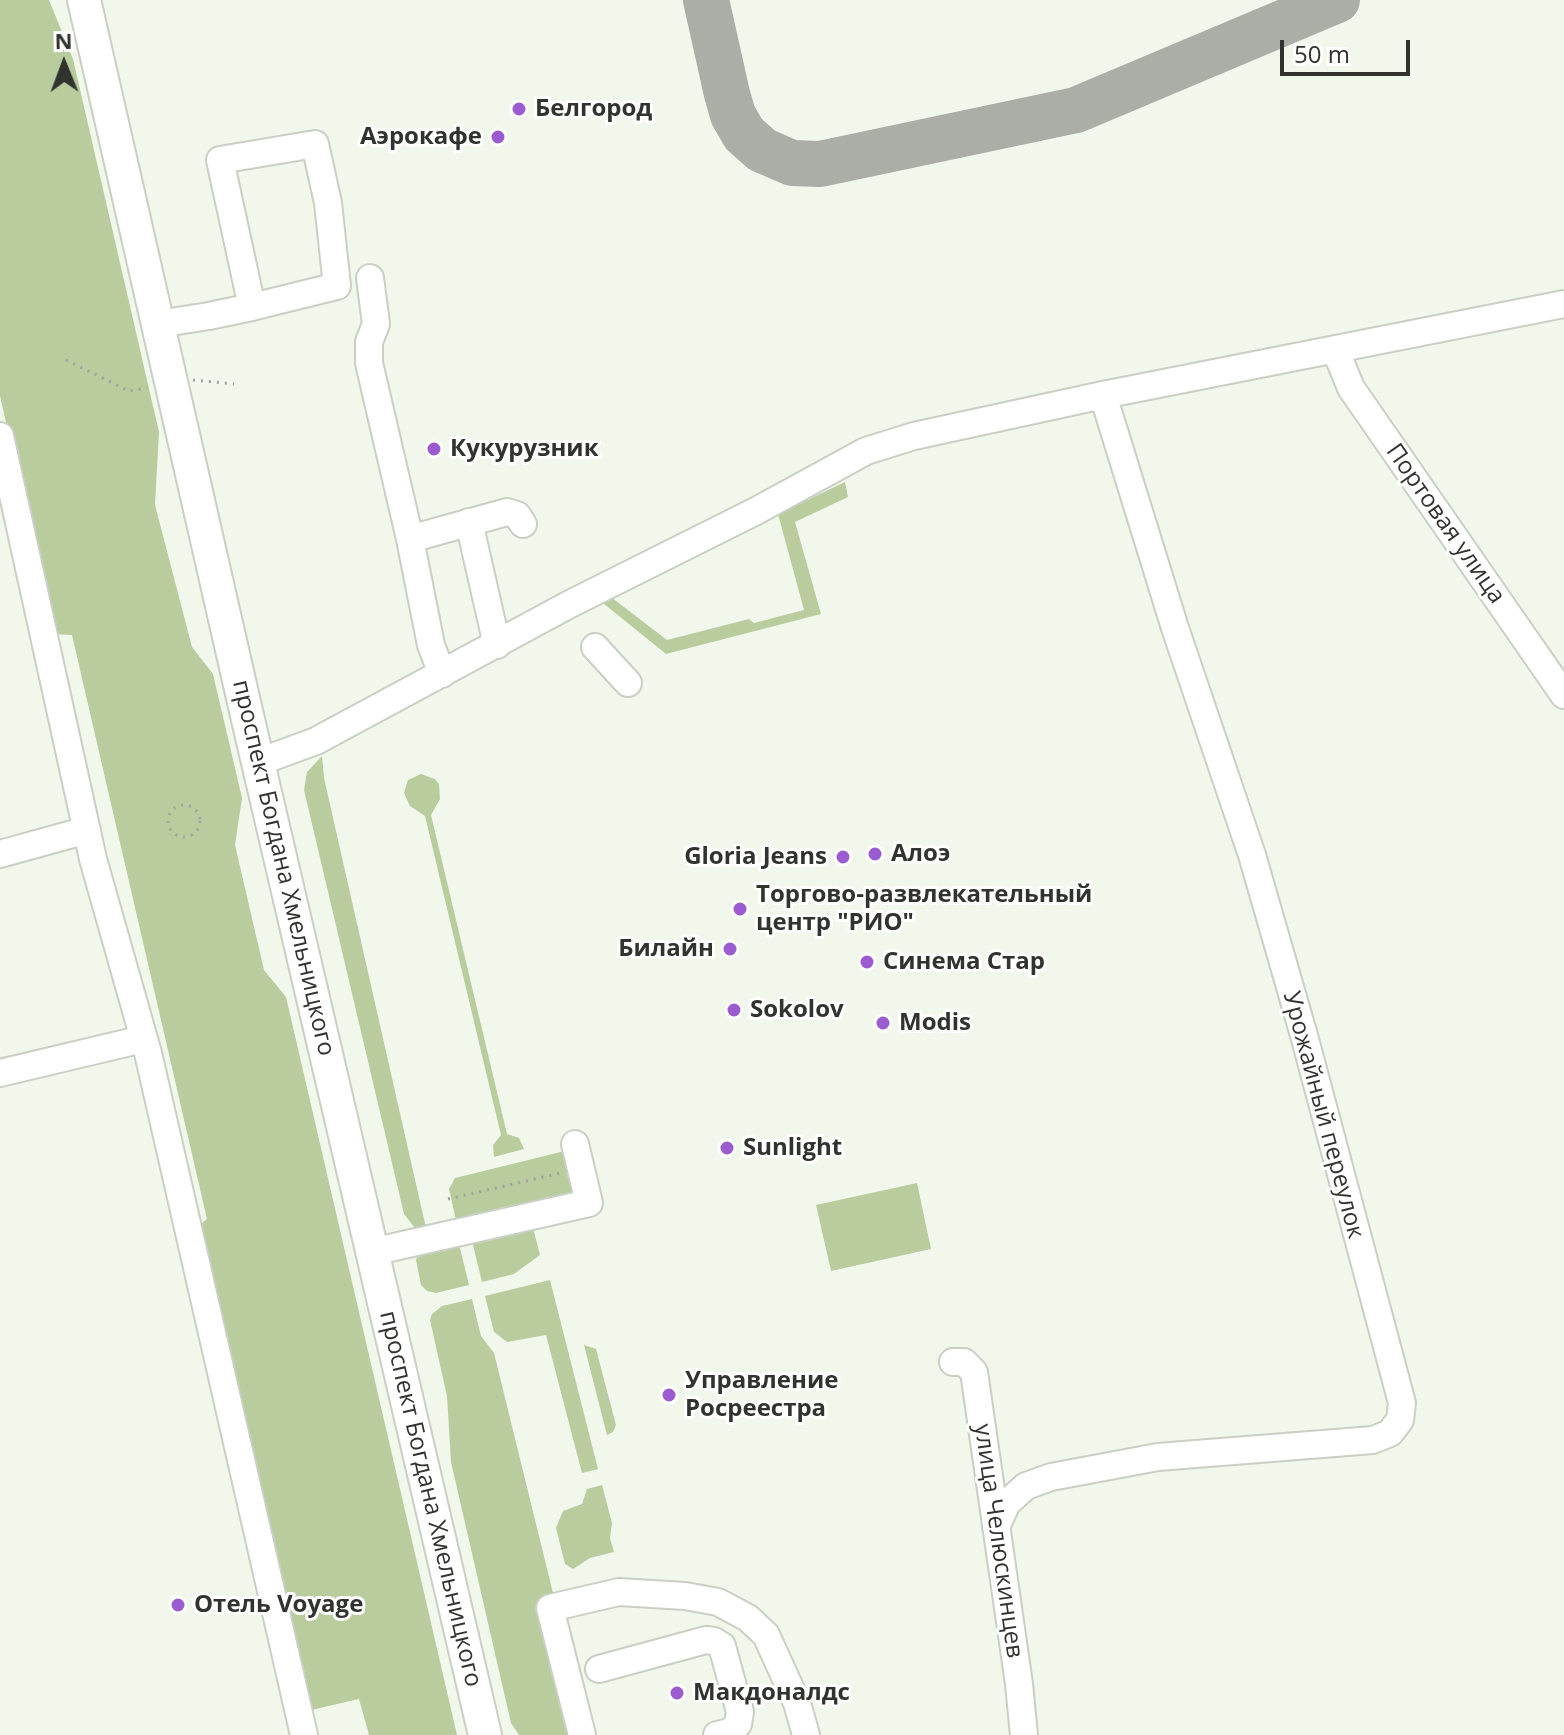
<!DOCTYPE html>
<meta charset="utf-8">
<style>
body{margin:0}
#map{position:relative;width:1564px;height:1735px;overflow:hidden;background:#f2f7ec;font-family:"Open Sans",sans-serif}
canvas{display:block}
.north{position:absolute;left:24px;top:24px;width:80px;height:80px;-webkit-text-stroke:6px #fff;paint-order:stroke;rotate:359deg;font-size:22px;font-weight:700;line-height:32px;text-align:center;color:#31332f}
.north::after{content:'';display:block;margin:auto;width:28px;height:36px;background:#31332f;clip-path:polygon(50% 0,100% 100%,50% 72%,0 100%)}
.scale{position:absolute;left:1280px;top:40px;width:130px;height:36px;box-sizing:border-box;border:4px solid #31332f;border-top:0;padding-left:10px;font-size:24px;line-height:28px;white-space:nowrap;color:#31332f;-webkit-text-stroke:6px #fff;paint-order:stroke}
</style>
<div id="map">
<canvas width="1564" height="1735"></canvas>
<div class="north">N</div>
<div class="scale">50 m</div>
</div>
<script>
const ctx = document.querySelector('canvas').getContext('2d');
ctx.lineJoin = 'round';
function fill(path, color) {
  ctx.fillStyle = color;
  ctx.fill(path, 'evenodd');
}
function toPath(rows) {
  const path = new Path2D();
  for (const r of rows) {
    if (r.length === 3) {
      path.moveTo(r[0] + r[2], r[1]);
      path.arc(r[0], r[1], r[2], 0, 2 * Math.PI);
      continue;
    }
    path.moveTo(r[0], r[1]);
    for (let i = 2; i < r.length; i += 2) path.lineTo(r[i], r[i + 1]);
  }
  return path;
}
function strokePath(path, color, width, dash) {
  ctx.strokeStyle = color;
  ctx.lineWidth = width;
  ctx.lineCap = dash ? 'butt' : 'round';
  ctx.setLineDash(dash || []);
  ctx.stroke(path);
}
function write(font, color, halo, rows, align = 'center') {
  ctx.font = font + ' "Open Sans",sans-serif';
  ctx.lineWidth = 6;
  ctx.setLineDash([]);
  ctx.textBaseline = 'middle';
  ctx.strokeStyle = halo;
  ctx.fillStyle = color;
  for (const [text, x, y, turn = 0] of rows) {
    ctx.save();
    ctx.translate(x, y);
    ctx.rotate((+turn || 0) * Math.PI / 180);
    ctx.textAlign = isNaN(turn) ? turn : align;
    if (halo) ctx.strokeText(text, 0, 0);
    ctx.fillText(text, 0, 0);
    ctx.restore();
  }
}
fill(toPath([
 [0,0,49,0,73,59,159,432,155,505,192,647,213,674,242,798,235,845,264,970,286,997,457,1735,369,1735,359,1699,307,1711,193,1230,207,1219,72,635,54,634,0,396],
 [845,482,848,497,795,522,821,614,666,654,598,599,607,594,667,640,749,619,754,623,804,610,778,514],
 [322,756,324,778,426,1228,415,1228,404,1214,304,790,307,772],
 [421,774,435,779,439,784,440,799,431,815,507,1134,519,1138,524,1149,494,1157,493,1145,501,1135,425,816,410,806,404,793,408,780],
 [573,1149,578,1201,458,1229,449,1189,455,1178],
 [917,1183,931,1249,831,1271,816,1205],
 [532,1224,540,1255,514,1274,482,1282,471,1237],
 [458,1240,469,1285,436,1293,427,1291,421,1285,416,1260,418,1252],
 [550,1280,598,1469,582,1473,546,1335,507,1342,494,1332,485,1296],
 [472,1299,481,1336,494,1353,553,1593,540,1621,569,1735,519,1735,511,1723,451,1462,447,1396,430,1320,432,1314,442,1306],
 [584,1345,596,1349,616,1425,613,1432,607,1435],
 [602,1485,612,1523,610,1538,614,1552,590,1558,573,1569,565,1564,556,1528,563,1511,582,1504,587,1489]
]), '#b9cc9e');
strokePath(toPath([
 [706,0,727,94,733,115,744,134,762,150,792,163,820,164,1076,110,1337,0]
]), '#aaaea6', 46);
const minor = toPath([
 [370,278,376,324,369,342,369,363,410,539,431,645,442,674],
 [158,324,209,316,252,307,337,286,328,203,315,144,220,160,252,307],
 [1335,349,1351,388,1564,695],
 [0,436,93,859,148,1053,304,1735],
 [469,522,497,645],
 [410,539,507,512,517,515,523,524],
 [595,647,628,683],
 [259,762,316,741,570,604,756,511,866,451,914,436,1103,395,1564,304],
 [0,854,87,830],
 [0,1073,143,1039],
 [372,1252,589,1203,575,1144],
 [953,1362,964,1362,974,1372,1019,1684,1024,1735],
 [996,1527,1007,1503,1026,1486,1051,1477,1158,1457,1373,1440,1390,1433,1400,1420,1402,1403,1305,1039,1252,855,1175,628,1103,395],
 [599,1669,706,1640,714,1641,722,1646,740,1712,738,1724,730,1732,717,1735],
 [582,1735,550,1608,619,1592,685,1596,718,1602,748,1618,766,1635,797,1703,806,1735]
]);
const major = toPath([
 [84,0,246,711,485,1735]
]);
strokePath(minor, '#cacfc4', 30);
strokePath(major, '#cacfc4', 36);
strokePath(toPath([
 [66,360,129,391,147,388],
 [193,380,234,384],
 [184,821,16],
 [448,1199,561,1173]
]), '#9fa39b', 3, [2, 6]);
strokePath(minor, '#fff', 26);
strokePath(major, '#fff', 32);
for (const [x, y, r, color] of [
 [519,109,8,"#9b5cd2"],
 [498,137,8,"#9b5cd2"],
 [434,449,8,"#9b5cd2"],
 [875,854,8,"#9b5cd2"],
 [843,857,8,"#9b5cd2"],
 [740,909,8,"#9b5cd2"],
 [730,949,8,"#9b5cd2"],
 [867,962,8,"#9b5cd2"],
 [734,1010,8,"#9b5cd2"],
 [883,1023,8,"#9b5cd2"],
 [727,1148,8,"#9b5cd2"],
 [669,1395,8,"#9b5cd2"],
 [178,1605,8,"#9b5cd2"],
 [677,1693,8,"#9b5cd2"]
]) {
  const dot = new Path2D();
  dot.arc(x, y, r, 0, 2 * Math.PI);
  ctx.fillStyle = color;
  ctx.fill(dot);
  strokePath(dot, '#fff', 3);
}
write('bold 24px', '#31332f', '#fff', [
 ["Белгород",535,109],
 ["Аэрокафе",482,137,"right"],
 ["Кукурузник",450,449],
 ["Алоэ",891,854],
 ["Gloria Jeans",827,857,"right"],
 ["Торгово-развлекательный",756,895],
 ["центр \"РИО\"",756,923],
 ["Билайн",714,949,"right"],
 ["Синема Стар",883,962],
 ["Sokolov",750,1010],
 ["Modis",899,1023],
 ["Sunlight",743,1148],
 ["Управление",685,1381],
 ["Росреестра",685,1409],
 ["Отель Voyage",194,1605],
 ["Макдоналдс",693,1693]
], 'left');
write('24px', '#31332f', '#fff', [
 ["Портовая улица",1445,524,55],
 ["проспект Богдана Хмельницкого",283,868,77],
 ["Урожайный переулок",1323,1115,75],
 ["проспект Богдана Хмельницкого",430,1499,77],
 ["улица Челюскинцев",998,1541,82]
]);
</script>
